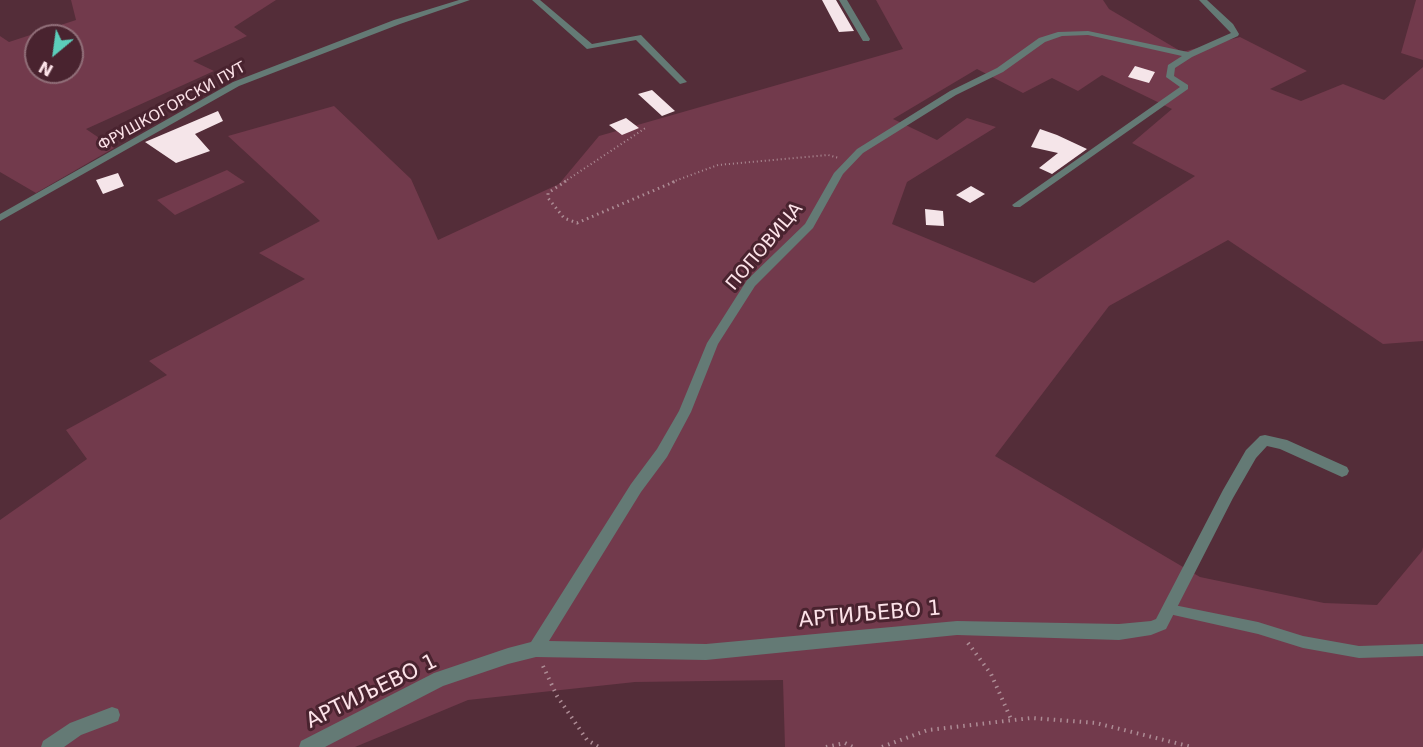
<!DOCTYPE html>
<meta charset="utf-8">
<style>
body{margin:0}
#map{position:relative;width:1423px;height:747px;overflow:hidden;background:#542d39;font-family:"DejaVu Sans",sans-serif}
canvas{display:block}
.north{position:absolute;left:24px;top:24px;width:60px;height:60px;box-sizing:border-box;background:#49232f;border:2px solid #916f79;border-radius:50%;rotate:209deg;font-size:16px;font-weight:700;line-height:24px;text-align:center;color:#fce2e8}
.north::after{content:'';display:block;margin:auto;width:21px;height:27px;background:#5ccebb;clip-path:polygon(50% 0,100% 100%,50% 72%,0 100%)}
</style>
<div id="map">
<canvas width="1423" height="747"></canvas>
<div class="north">N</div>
</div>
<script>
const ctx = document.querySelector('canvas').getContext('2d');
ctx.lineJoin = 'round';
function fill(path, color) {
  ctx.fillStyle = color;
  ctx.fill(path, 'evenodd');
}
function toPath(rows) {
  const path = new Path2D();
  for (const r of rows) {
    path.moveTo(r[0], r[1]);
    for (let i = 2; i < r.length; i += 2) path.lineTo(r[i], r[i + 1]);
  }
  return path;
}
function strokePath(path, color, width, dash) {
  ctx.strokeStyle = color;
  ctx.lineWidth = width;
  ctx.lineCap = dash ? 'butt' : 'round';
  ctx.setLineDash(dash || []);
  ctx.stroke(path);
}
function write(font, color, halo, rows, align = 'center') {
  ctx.font = font + ' "DejaVu Sans",sans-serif';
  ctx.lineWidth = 6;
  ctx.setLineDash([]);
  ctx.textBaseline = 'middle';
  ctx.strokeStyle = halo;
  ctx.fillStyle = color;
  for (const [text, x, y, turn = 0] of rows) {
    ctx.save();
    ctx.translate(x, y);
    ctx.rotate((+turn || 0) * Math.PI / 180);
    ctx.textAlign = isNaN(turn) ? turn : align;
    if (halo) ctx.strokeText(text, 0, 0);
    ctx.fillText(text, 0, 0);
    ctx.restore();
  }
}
fill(toPath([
 [71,0,276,0,234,27,247,36,193,61,214,71,86,129,114,148,36,193,0,172,0,36,9,42,76,20],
 [36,36,72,36,72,72,36,72],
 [876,0,1103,0,1109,9,1182,52,1240,37,1307,71,1270,89,1301,101,1343,84,1384,100,1423,67,1423,341,1383,344,1228,240,1109,306,995,456,1200,577,1324,603,1377,605,1422,551,1423,547,1423,747,785,747,783,680,635,682,468,700,355,747,0,747,0,520,87,459,66,430,167,375,149,361,305,279,259,253,320,221,228,136,334,106,411,179,438,240,559,184,599,136,903,49],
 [977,69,1023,93,1052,78,1078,91,1102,75,1172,109,1132,143,1195,176,1034,283,892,224,907,182,996,127,967,118,937,140,893,119],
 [1416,0,1423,0,1423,60,1401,53],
 [227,170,245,182,175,215,157,200]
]), '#723a4c');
fill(toPath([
 [822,0,836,0,854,31,839,32],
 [1135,66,1155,72,1149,83,1128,77],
 [652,90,675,111,662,116,638,94],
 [218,111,223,121,195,134,210,151,176,163,145,142],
 [626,118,639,128,622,135,609,125],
 [1040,129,1057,135,1087,149,1052,174,1039,168,1058,153,1031,147],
 [118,173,124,186,103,194,96,180],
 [971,186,985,194,970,203,956,195],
 [925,209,943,211,944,226,926,225]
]), '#f5e5e9');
strokePath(toPath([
 [564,182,647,127],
 [672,182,718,165,828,155,839,158]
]), '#ad8c95', 2, [1, 3]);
strokePath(toPath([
 [566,181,548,193,548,198,564,218,577,223,676,181]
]), '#ad8c95', 3, [1.5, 4]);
strokePath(toPath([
 [968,643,991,674,1011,719],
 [543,666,557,696,587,740,599,747],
 [826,747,845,743,853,747],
 [882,747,928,730,1031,718,1096,723,1192,747]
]), '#ad8c95', 4, [1.5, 5]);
fill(toPath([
 [1169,604,1258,622,1303,636,1359,646,1423,644,1423,656,1359,658,1303,648,1258,634,1169,614,1165,613,1163,609,1165,605,1169,604]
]), '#647a75');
fill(toPath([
 [532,0,540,0,592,44,641,35,687,82,680,84,636,40,587,49,532,0],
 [839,0,847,0,870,39,869,41,863,41,839,0],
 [1199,0,1207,0,1233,24,1239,34,1238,36,1192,57,1175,68,1174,76,1188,85,1188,89,1020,207,1014,207,1012,205,1180,87,1166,77,1168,65,1182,56,1088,35,1062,36,1045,42,1003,72,956,95,863,153,843,174,813,228,755,286,718,344,691,412,667,457,641,492,549,641,706,644,957,621,1119,624,1151,621,1156,619,1223,490,1246,450,1260,436,1265,435,1287,440,1347,467,1349,471,1347,475,1342,477,1280,449,1267,446,1256,458,1233,498,1166,629,1151,635,1119,640,957,635,706,660,536,657,508,664,443,686,325,747,299,747,301,741,434,673,508,648,531,642,631,484,657,449,679,411,707,343,747,280,805,224,834,173,857,149,950,91,997,68,1039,38,1058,32,1088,31,1188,52,1231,33,1199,0],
 [112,707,118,709,120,715,118,721,81,735,64,747,41,747,43,741,70,723,112,707]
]), '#647a75');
fill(toPath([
 [459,0,470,0,400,24,239,86,0,221,0,214,233,82,394,20,459,0]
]), '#647a75');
write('15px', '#fce2e8', '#49232f', [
 ["ФРУШКОГОРСКИ ПУТ",172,107,-29]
]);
write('18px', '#fce2e8', '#49232f', [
 ["ПОПОВИЦА",765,247,-50]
]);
write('21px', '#fce2e8', '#49232f', [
 ["АРТИЉЕВО 1",870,615,-5],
 ["АРТИЉЕВО 1",372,692,-26]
]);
</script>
